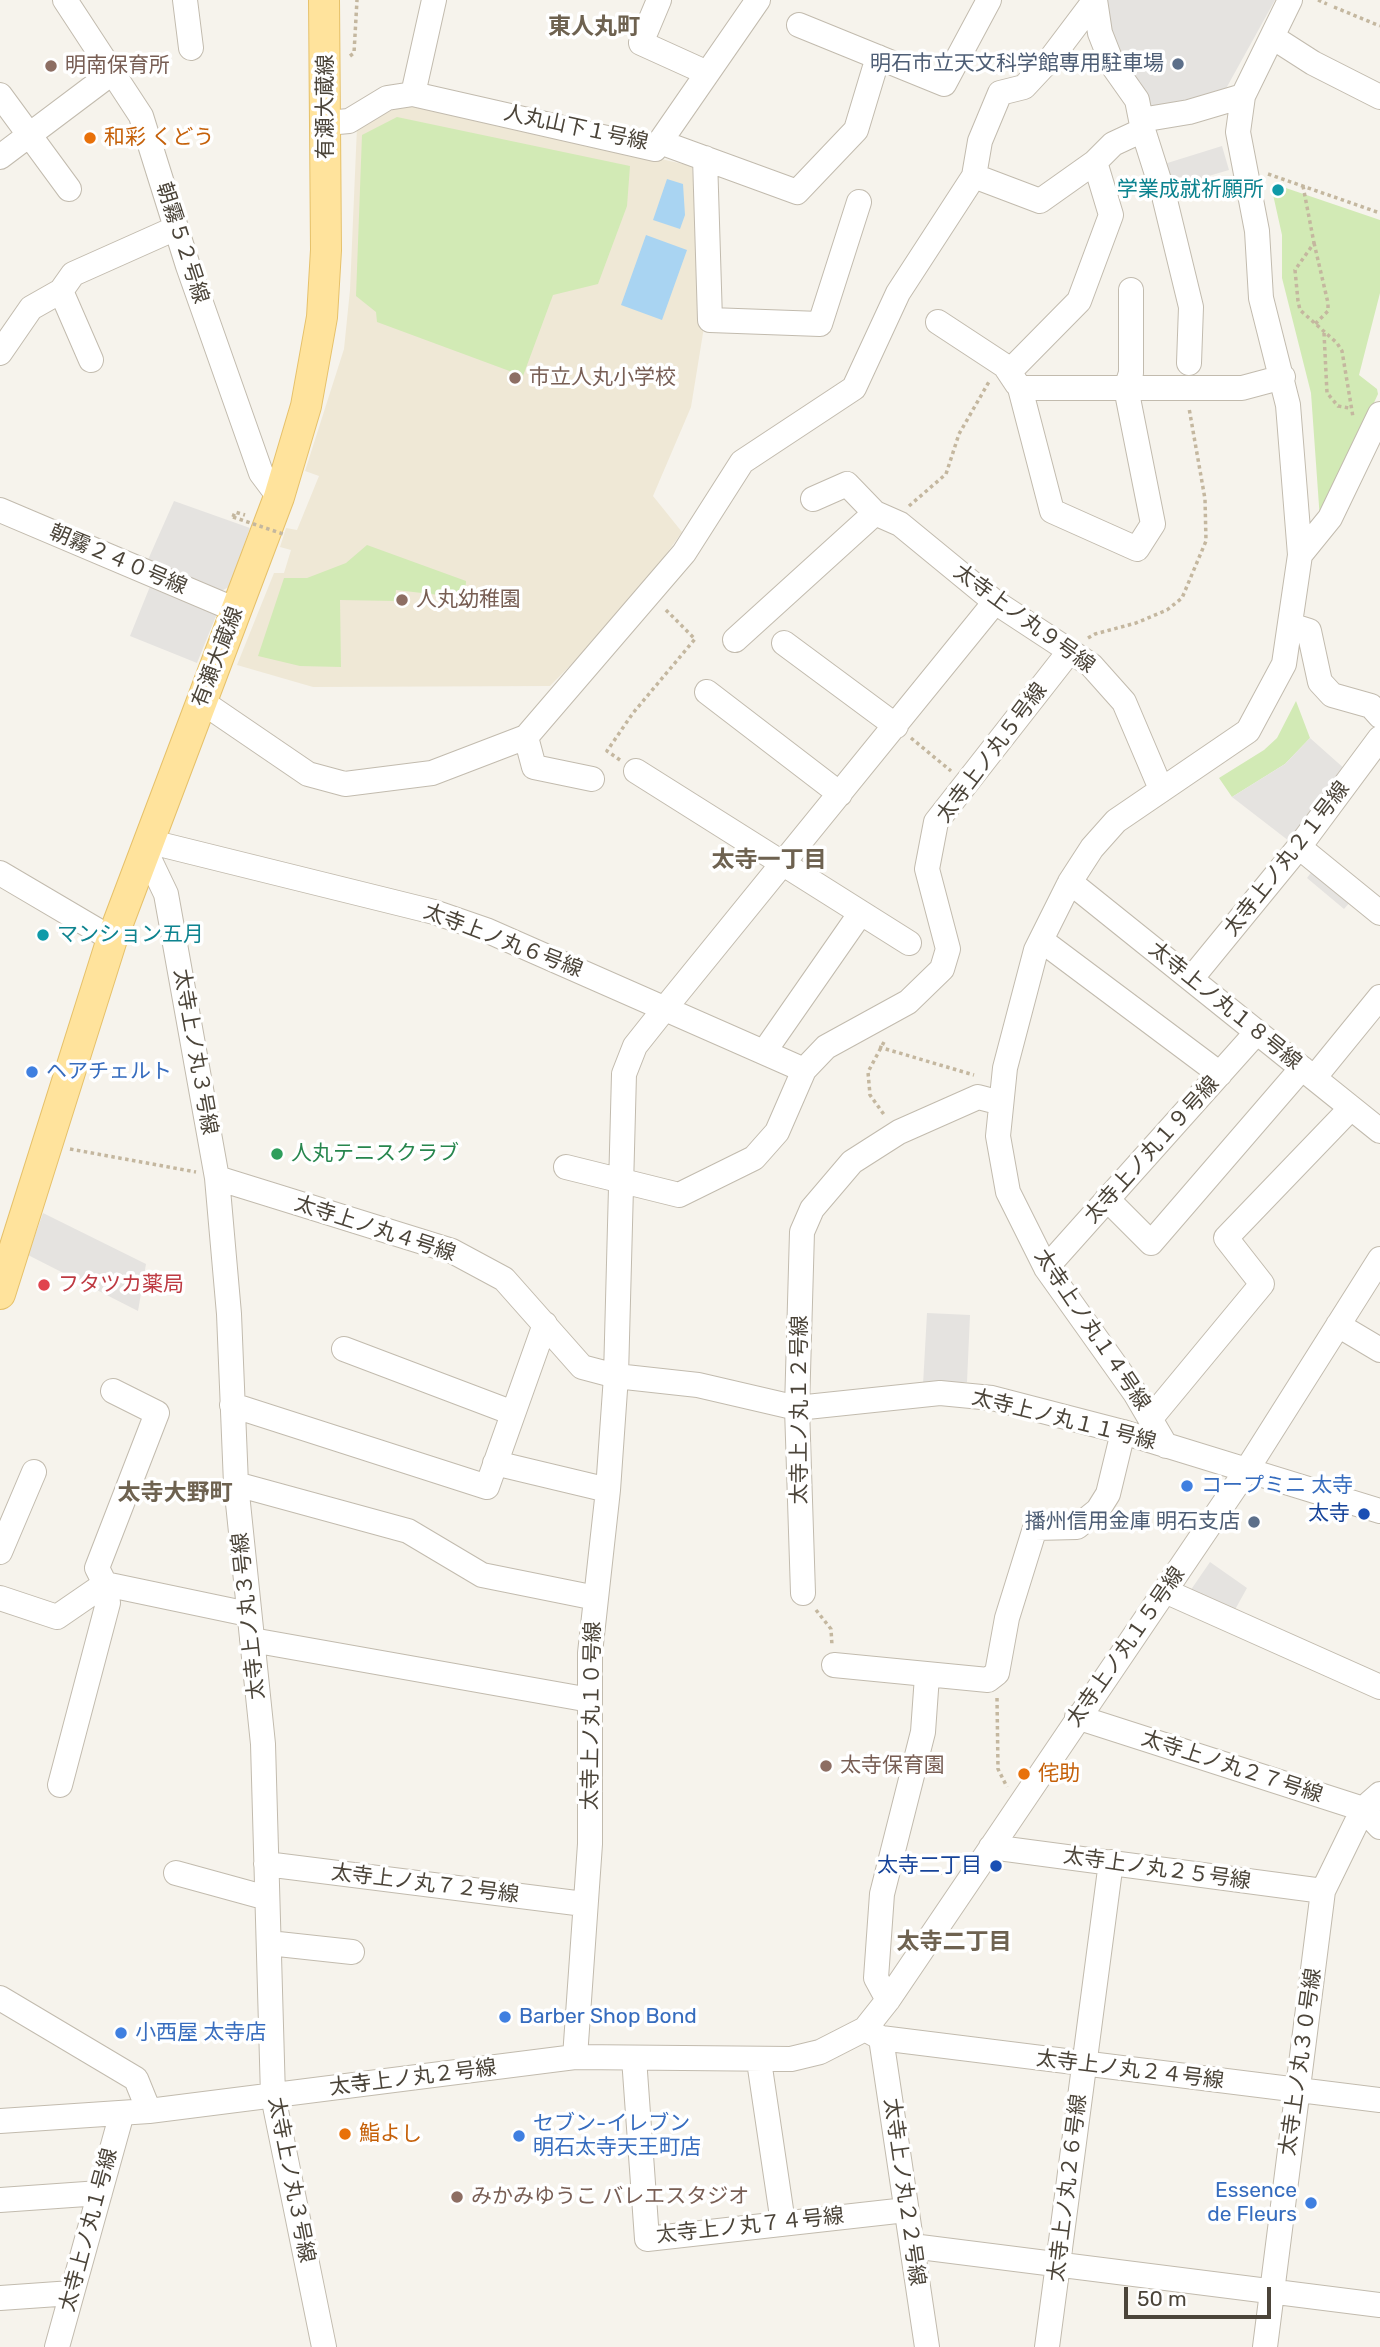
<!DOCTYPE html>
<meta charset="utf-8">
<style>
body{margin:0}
#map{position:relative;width:1380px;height:2347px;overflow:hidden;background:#f6f3ec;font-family:Rubik,sans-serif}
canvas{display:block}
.scale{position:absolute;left:1124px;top:2287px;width:147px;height:32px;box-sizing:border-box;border:4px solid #4b4439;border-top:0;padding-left:9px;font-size:21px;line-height:24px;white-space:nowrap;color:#4b4439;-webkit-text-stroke:5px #fff;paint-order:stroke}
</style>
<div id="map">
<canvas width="1380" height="2347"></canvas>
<div class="scale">50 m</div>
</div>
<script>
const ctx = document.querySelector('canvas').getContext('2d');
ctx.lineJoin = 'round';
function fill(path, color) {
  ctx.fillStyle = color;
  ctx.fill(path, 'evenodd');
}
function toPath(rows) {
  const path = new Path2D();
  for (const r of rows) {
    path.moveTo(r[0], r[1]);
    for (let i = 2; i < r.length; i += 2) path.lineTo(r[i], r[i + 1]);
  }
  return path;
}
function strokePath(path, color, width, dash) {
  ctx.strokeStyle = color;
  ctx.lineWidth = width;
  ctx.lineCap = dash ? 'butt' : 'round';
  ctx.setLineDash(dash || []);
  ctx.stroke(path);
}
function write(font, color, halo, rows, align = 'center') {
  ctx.font = font + ' Rubik,"Noto Sans JP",sans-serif';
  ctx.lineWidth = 7;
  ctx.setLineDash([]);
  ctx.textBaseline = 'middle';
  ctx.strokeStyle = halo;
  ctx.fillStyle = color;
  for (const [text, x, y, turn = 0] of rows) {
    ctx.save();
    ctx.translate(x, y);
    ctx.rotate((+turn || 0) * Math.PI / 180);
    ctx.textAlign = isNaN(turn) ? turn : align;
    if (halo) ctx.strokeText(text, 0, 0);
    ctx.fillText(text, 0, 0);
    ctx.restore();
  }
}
fill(toPath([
 [409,102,692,166,704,327,691,407,653,496,682,532,630,605,550,686,313,687,237,665,274,573,284,573,291,550,280,547,286,528,297,530,319,476,305,471,344,349,350,290,357,127]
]), '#efe8d6');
fill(toPath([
 [397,117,630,166,627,206,598,284,553,295,523,376,377,322,376,312,356,296,362,135],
 [1277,185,1380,220,1380,293,1359,375,1377,389,1378,394,1320,520,1311,393,1282,278,1282,235,1272,190],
 [367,545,466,581,465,598,396,590,395,601,340,600,341,667,300,666,258,656,284,578,307,578,346,563],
 [1296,701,1310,738,1285,764,1232,797,1219,778,1264,750,1277,738]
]), '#d2eab5');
fill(toPath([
 [1106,0,1275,0,1223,94,1145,112,1128,83,1104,11],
 [1222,146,1229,170,1168,188,1161,165],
 [174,501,250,528,229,587,221,591,147,562],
 [151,584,218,611,197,663,130,636],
 [1310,738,1346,770,1289,841,1232,797,1285,764],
 [1313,870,1351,901,1344,909,1307,878],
 [43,1213,146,1264,138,1311,28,1255],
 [927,1313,970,1315,967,1382,923,1385],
 [1210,1562,1247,1588,1232,1615,1188,1594]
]), '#e5e3e0');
fill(toPath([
 [667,179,683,184,685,215,680,229,653,220],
 [646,235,687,250,662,320,621,305]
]), '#a9d4f2');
const minor = toPath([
 [65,0,141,116,188,266,261,473,279,497],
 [185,0,191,48],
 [659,0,641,43,705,72],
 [1095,0,1100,33,1113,66,1137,100,1143,130,1164,196,1191,307,1189,363],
 [799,25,944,84,989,0],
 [1274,38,1313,63,1380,97],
 [413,94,434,0],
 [0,95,69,189],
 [1141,120,1189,112,1243,96],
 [327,123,349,121,387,98,413,94,655,149,758,0],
 [660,142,797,192,856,130,878,57],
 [0,157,113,72],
 [705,158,710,320,820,324,859,202],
 [974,176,1040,201,1095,162],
 [1131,290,1131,373,1126,388,1153,524,1137,549,1052,511,1020,388,1242,388,1283,377],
 [938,322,1005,366,1017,384],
 [0,353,31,308,61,291],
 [91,360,61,291,73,274,176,228],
 [1009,372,1079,301,1111,215,1095,162,1113,144,1143,130],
 [813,499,847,484,875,513,900,524,995,602,1091,665,1124,702,1161,789],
 [0,510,236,610],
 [1300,555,1330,518,1380,414],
 [1290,625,1309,631,1320,682,1332,695,1371,706,1380,716],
 [735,640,875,513],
 [784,643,896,726],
 [707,692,840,794],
 [201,701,308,774,345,784,432,773,526,737,684,553,742,462,854,388,898,293,974,176,980,141,1000,93,1024,87,1052,57,1095,0],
 [526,737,534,767,592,779],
 [636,771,909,943],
 [147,841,434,912,486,930,804,1070],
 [1299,847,1380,913],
 [144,848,166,894,217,1178,229,1314,236,1484,263,1744,273,2096,324,2347],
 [0,873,112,939],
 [1070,882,1380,1131],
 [1041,940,1220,1074],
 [1191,979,1299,847,1380,738],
 [764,1052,860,914],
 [1314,1078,1380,997],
 [566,1167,679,1195,754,1158,777,1132,804,1070,826,1047,908,1002,942,969,948,949,927,869,936,822,1069,652],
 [217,1178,452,1251,504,1279,582,1367,616,1376,698,1385,797,1408,940,1393,992,1398,1123,1432,1380,1511],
 [1107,1199,1151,1243,1302,1068],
 [1046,1268,1257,1032],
 [1338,1325,1380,1350],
 [344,1349,513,1413],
 [232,1405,487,1487,545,1324],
 [1151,1418,1262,1284,1226,1238,1351,1108],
 [1166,1446,1135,1393,1046,1268,1008,1192,998,1136,1005,1068,1036,950,1070,882,1092,848,1116,821,1248,731,1284,664,1300,555,1288,405,1261,298,1257,231,1238,132,1243,96,1290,0],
 [495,1463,608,1490],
 [236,1484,408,1531,482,1575,596,1598],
 [0,1552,34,1472],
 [1165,1591,1380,1687],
 [803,1593,797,1408,802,1232,812,1209,852,1162,899,1132,978,1097,1001,1103],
 [0,1598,57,1617,105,1584,248,1614],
 [252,1640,590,1700],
 [834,1665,988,1680,997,1673,1007,1618,1035,1528,1077,1527,1098,1510,1108,1494,1123,1432],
 [1077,1717,1363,1809,1380,1827],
 [60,1785,108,1603,105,1584,97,1568,157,1413,113,1391],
 [991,1847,1323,1891],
 [266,1864,584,1904],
 [176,1873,267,1898],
 [269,1943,352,1952],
 [0,1998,136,2079,149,2111],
 [888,2000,876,1978,882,1894,923,1732,927,1676],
 [865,2029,881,2038,1380,2100],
 [881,2038,927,2347],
 [575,2057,590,1844,590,1653,608,1490,616,1376,624,1074,635,1046,666,1007,995,602],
 [634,2058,647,2239,906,2210],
 [759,2061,783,2223],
 [0,2121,149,2111,575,2057,791,2059,820,2052,865,2029,888,2000,1246,1471,1380,1259],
 [0,2200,100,2193],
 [912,2246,1380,2305],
 [0,2298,72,2293],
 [57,2347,122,2113],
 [1047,2347,1111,1862],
 [1265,2347,1323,1891,1363,1809,1380,1794]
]);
const major = toPath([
 [0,1294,112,939,279,497,306,406,322,317,326,250,324,0]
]);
strokePath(minor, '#c2bbae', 26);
strokePath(major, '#e6c16a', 32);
strokePath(toPath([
 [1318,0,1327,4],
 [1334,7,1380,26],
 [350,56,354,53,357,0],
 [1268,174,1380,213],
 [1303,186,1314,243,1295,270,1298,301,1300,310,1337,343,1342,351,1353,417],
 [1314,243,1328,303,1328,311,1315,324],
 [1324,333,1327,393,1338,406,1349,408],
 [909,506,946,474,959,434,990,380],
 [233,517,235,512,245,515],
 [1088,638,1095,634,1136,623,1167,610,1182,598,1206,541,1205,499,1189,408],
 [911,738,951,771],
 [620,760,607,751,633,713,695,639,664,608],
 [884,1042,868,1072,870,1095,885,1116],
 [879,1047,974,1075],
 [70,1149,196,1172],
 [816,1610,831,1629,832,1646],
 [997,1698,998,1769,1007,1787],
 [911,1870,949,1874]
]), '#c4b79f', 3.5, [3.5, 3.5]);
strokePath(minor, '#fff', 24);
strokePath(major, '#ffe39c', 30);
strokePath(toPath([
 [233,517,286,535]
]), '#c4b79f', 3.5, [3.5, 3.5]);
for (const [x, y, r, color] of [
 [1178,64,7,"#5c6f8a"],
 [51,66,7,"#8d6e63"],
 [90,138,7,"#e8710a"],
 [1278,190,7,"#0f9aa8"],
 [515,378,7,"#8d6e63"],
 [402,600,7,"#8d6e63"],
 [43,935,7,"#0f9aa8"],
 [32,1072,7,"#3f7fe0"],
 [277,1154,7,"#2e9e5b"],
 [44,1285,7,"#e0444e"],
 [1187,1486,7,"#3f7fe0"],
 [1364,1514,7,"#1a4fb4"],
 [1254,1522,7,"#5c6f8a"],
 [826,1766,7,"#8d6e63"],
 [1024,1774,7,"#e8710a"],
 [996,1866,7,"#1a4fb4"],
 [505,2017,7,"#3f7fe0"],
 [121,2033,7,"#3f7fe0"],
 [345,2134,7,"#e8710a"],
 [519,2136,7,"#3f7fe0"],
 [457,2197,7,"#8d6e63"],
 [1311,2203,7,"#3f7fe0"]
]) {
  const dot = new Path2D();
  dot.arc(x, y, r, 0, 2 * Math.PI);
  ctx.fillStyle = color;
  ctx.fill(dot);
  strokePath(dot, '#fff', 2.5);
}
write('21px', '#4e5e75', '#fff', [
 ["明石市立天文科学館専用駐車場",1164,64],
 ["播州信用金庫 明石支店",1240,1522]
], 'right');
write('21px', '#785e54', '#fff', [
 ["明南保育所",65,66],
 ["市立人丸小学校",529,378],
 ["人丸幼稚園",416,600],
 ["太寺保育園",840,1766],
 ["みかみゆうこ バレエスタジオ",471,2197]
], 'left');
write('21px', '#4b4439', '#fff', [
 ["有瀬大蔵線",326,107,-90],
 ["人丸山下１号線",576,128,12],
 ["朝霧５２号線",182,243,72],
 ["朝霧２４０号線",118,560,23],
 ["太寺上ノ丸９号線",1024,619,36],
 ["有瀬大蔵線",218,657,-69],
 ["太寺上ノ丸５号線",992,753,-53],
 ["太寺上ノ丸２１号線",1287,859,-52],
 ["太寺上ノ丸６号線",503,941,21],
 ["太寺上ノ丸１８号線",1225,1006,39],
 ["太寺上ノ丸３号線",195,1052,80],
 ["太寺上ノ丸１９号線",1152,1150,-48],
 ["太寺上ノ丸４号線",375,1229,18],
 ["太寺上ノ丸１４号線",1092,1330,56],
 ["太寺上ノ丸１２号線",800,1410,-90],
 ["太寺上ノ丸１１号線",1064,1420,14],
 ["太寺上ノ丸３号線",249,1616,-96],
 ["太寺上ノ丸１５号線",1126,1647,-55],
 ["太寺上ノ丸１０号線",592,1716,-89],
 ["太寺上ノ丸２７号線",1232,1767,18],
 ["太寺上ノ丸２５号線",1157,1869,8],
 ["太寺上ノ丸７２号線",425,1884,7],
 ["太寺上ノ丸３０号線",1301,2062,-82],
 ["太寺上ノ丸２４号線",1130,2070,7],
 ["太寺上ノ丸２号線",413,2078,-7],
 ["太寺上ノ丸３号線",291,2180,79],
 ["太寺上ノ丸２６号線",1068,2188,-83],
 ["太寺上ノ丸２２号線",904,2192,82],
 ["太寺上ノ丸７４号線",750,2226,-6],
 ["太寺上ノ丸１号線",89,2230,-75]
]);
write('21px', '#c56008', '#fff', [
 ["和彩 くどう",104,138],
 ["侘助",1038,1774],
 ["鮨よし",359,2134]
], 'left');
write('21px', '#0d838f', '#fff', [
 ["学業成就祈願所",1264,190],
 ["マンション五月",57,935,"left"]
], 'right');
write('21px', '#366cbe', '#fff', [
 ["ヘアチェルト",46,1072],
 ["コープミニ 太寺",1201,1486],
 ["Barber Shop Bond",519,2017],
 ["小西屋 太寺店",135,2033],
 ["セブン-イレブン",533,2124],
 ["明石太寺天王町店",533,2148],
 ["Essence",1297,2191,"right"],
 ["de Fleurs",1297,2215,"right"]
], 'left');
write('21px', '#27864d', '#fff', [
 ["人丸テニスクラブ",291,1154]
], 'left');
write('21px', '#be3a42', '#fff', [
 ["フタツカ薬局",58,1285]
], 'left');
write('21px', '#164399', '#fff', [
 ["太寺",1350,1514],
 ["太寺二丁目",982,1866]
], 'right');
write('bold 23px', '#6e6250', '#fff', [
 ["東人丸町",594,27],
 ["太寺一丁目",769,860],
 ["太寺大野町",175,1493],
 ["太寺二丁目",954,1942]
]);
</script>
